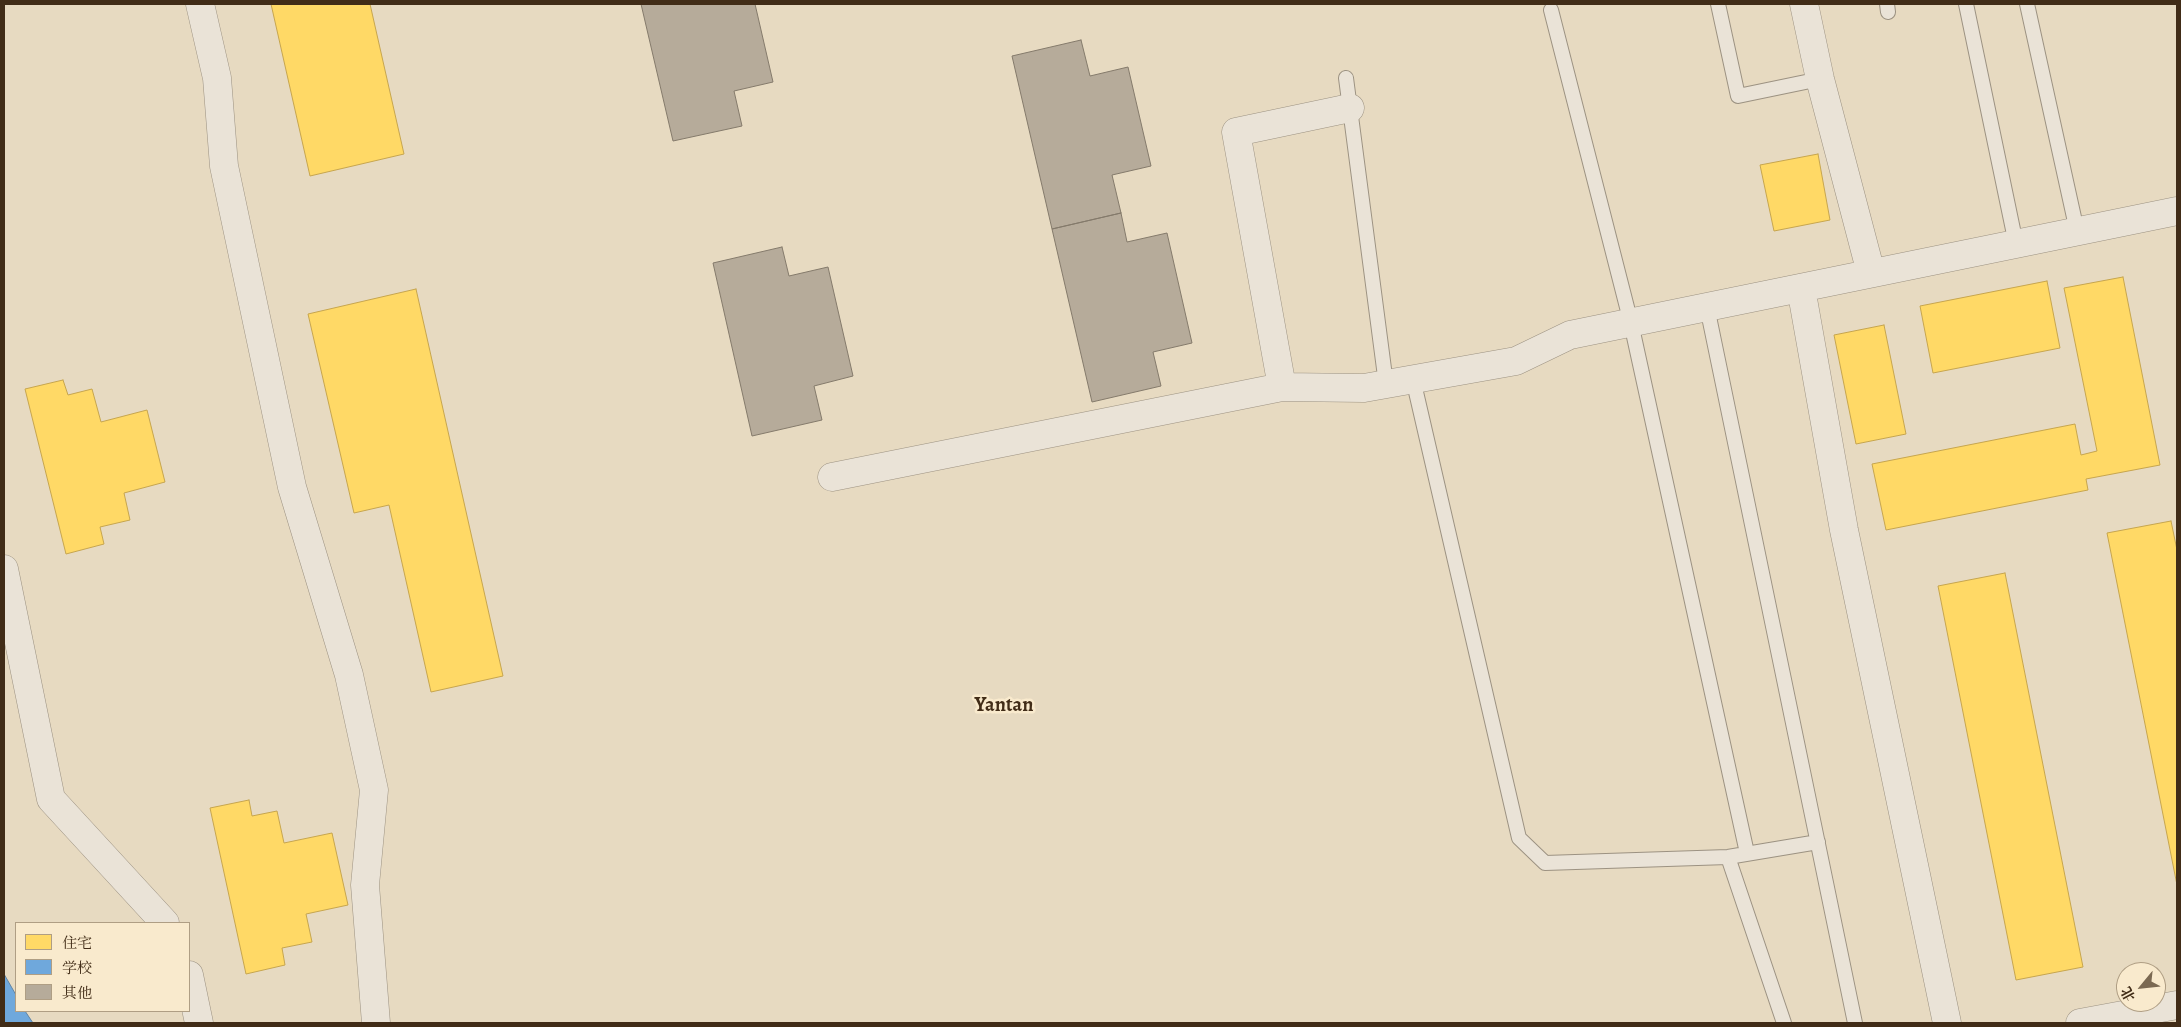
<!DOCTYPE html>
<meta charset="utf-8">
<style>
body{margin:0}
#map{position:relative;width:2181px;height:1027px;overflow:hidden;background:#e7dac1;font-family:Alegreya,"Noto Serif SC",serif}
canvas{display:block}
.frame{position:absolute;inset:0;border:5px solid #412c17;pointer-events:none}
.legend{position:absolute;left:15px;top:922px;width:175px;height:90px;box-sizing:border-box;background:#f9eacd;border:1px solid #af9e84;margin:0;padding:6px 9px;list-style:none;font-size:15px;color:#412c17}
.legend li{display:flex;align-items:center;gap:10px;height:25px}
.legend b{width:25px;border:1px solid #af9e84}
.north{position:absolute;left:2116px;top:962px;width:50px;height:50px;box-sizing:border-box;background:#f9eacd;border:1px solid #af9e84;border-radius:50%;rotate:242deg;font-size:14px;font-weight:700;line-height:20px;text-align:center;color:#412c17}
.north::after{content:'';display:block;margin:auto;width:18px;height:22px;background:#7b6952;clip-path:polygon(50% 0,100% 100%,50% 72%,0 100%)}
</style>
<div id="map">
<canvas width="2181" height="1027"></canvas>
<div class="frame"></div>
<ul class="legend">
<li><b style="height:14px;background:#ffd966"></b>住宅</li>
<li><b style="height:14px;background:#6fa8dc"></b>学校</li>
<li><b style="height:14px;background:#b6ab9a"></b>其他</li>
</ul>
<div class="north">北</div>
</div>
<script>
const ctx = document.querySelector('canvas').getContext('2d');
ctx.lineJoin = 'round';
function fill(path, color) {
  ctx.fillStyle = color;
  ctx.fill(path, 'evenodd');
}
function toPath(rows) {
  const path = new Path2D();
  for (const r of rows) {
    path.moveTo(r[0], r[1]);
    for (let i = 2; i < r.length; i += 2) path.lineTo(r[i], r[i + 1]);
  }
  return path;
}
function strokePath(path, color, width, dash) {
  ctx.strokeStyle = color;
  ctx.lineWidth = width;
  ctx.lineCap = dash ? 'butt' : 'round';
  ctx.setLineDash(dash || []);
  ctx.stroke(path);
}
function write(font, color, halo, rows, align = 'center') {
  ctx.font = font + ' Alegreya,serif';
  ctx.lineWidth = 5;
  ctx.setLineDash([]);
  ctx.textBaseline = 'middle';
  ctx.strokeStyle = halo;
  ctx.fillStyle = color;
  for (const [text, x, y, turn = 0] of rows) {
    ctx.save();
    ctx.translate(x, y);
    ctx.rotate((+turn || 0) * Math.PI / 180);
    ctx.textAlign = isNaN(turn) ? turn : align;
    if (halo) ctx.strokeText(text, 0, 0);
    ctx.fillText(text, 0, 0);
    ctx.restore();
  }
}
const homes = toPath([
 [271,4,370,4,404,154,310,176,271,4],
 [1818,154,1830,220,1774,231,1760,165,1818,154],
 [2123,277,2160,465,2086,479,2088,490,1886,530,1872,464,2075,424,2081,455,2097,451,2064,288,2123,277],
 [2047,281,2060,348,1933,373,1920,306,2047,281],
 [416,289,503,676,431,692,389,505,354,513,308,314,416,289],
 [1884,325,1906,434,1856,444,1834,335,1884,325],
 [63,380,68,395,92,389,101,422,147,410,165,482,124,493,130,520,100,527,104,544,66,554,25,389,63,380],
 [2171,521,2177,550,2177,885,2107,533,2171,521],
 [2005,573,2083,967,2016,980,1938,586,2005,573],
 [249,800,252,816,277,811,284,843,332,833,348,905,306,914,312,942,282,948,285,965,246,974,210,808,249,800]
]);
fill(homes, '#ffd966');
strokePath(homes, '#c6a54e', 1);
const schools = toPath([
 [4,974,16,995,16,1011,25,1011,33,1023,4,1023,4,974]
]);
fill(schools, '#6fa8dc');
strokePath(schools, '#6183a1', 1);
const building = toPath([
 [641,4,755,4,773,82,734,91,742,126,673,141,641,4],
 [1081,40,1090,76,1128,67,1151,166,1112,175,1121,213,1052,229,1012,56,1081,40],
 [1121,213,1127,242,1167,233,1192,343,1153,352,1161,386,1092,402,1052,229,1121,213],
 [782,247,789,276,828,267,853,376,814,386,822,420,752,436,713,263,782,247]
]);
fill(building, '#b6ab9a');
strokePath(building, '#847a6b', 1);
const lane = toPath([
 [1718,4,1738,96,1820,79],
 [1887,4,1888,12],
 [1966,4,2016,244],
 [2027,4,2077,231],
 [1551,10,1631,323,1747,853],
 [1346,78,1386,384],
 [1707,307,1855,1023],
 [1413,379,1519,838,1545,863,1728,857,1818,842],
 [1728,857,1784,1023]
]);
const street = toPath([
 [200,4,217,78,224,166,292,487,349,675,374,790,365,885,376,1023],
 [1804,4,1820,79,1871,273],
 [1801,288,1844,530,1947,1023],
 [1282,387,1236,132,1350,108],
 [832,477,1282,387,1364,388,1516,361,1570,335,2177,211],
 [4,569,51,799,165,923],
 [189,975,199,1023],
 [2080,1023,2177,1005]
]);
strokePath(lane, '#9c9282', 16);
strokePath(street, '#9c9282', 29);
strokePath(lane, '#eae3d7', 14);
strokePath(street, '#eae3d7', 28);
write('bold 20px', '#412c17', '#f9eacd', [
 ["Yantan",1004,706]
]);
</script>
